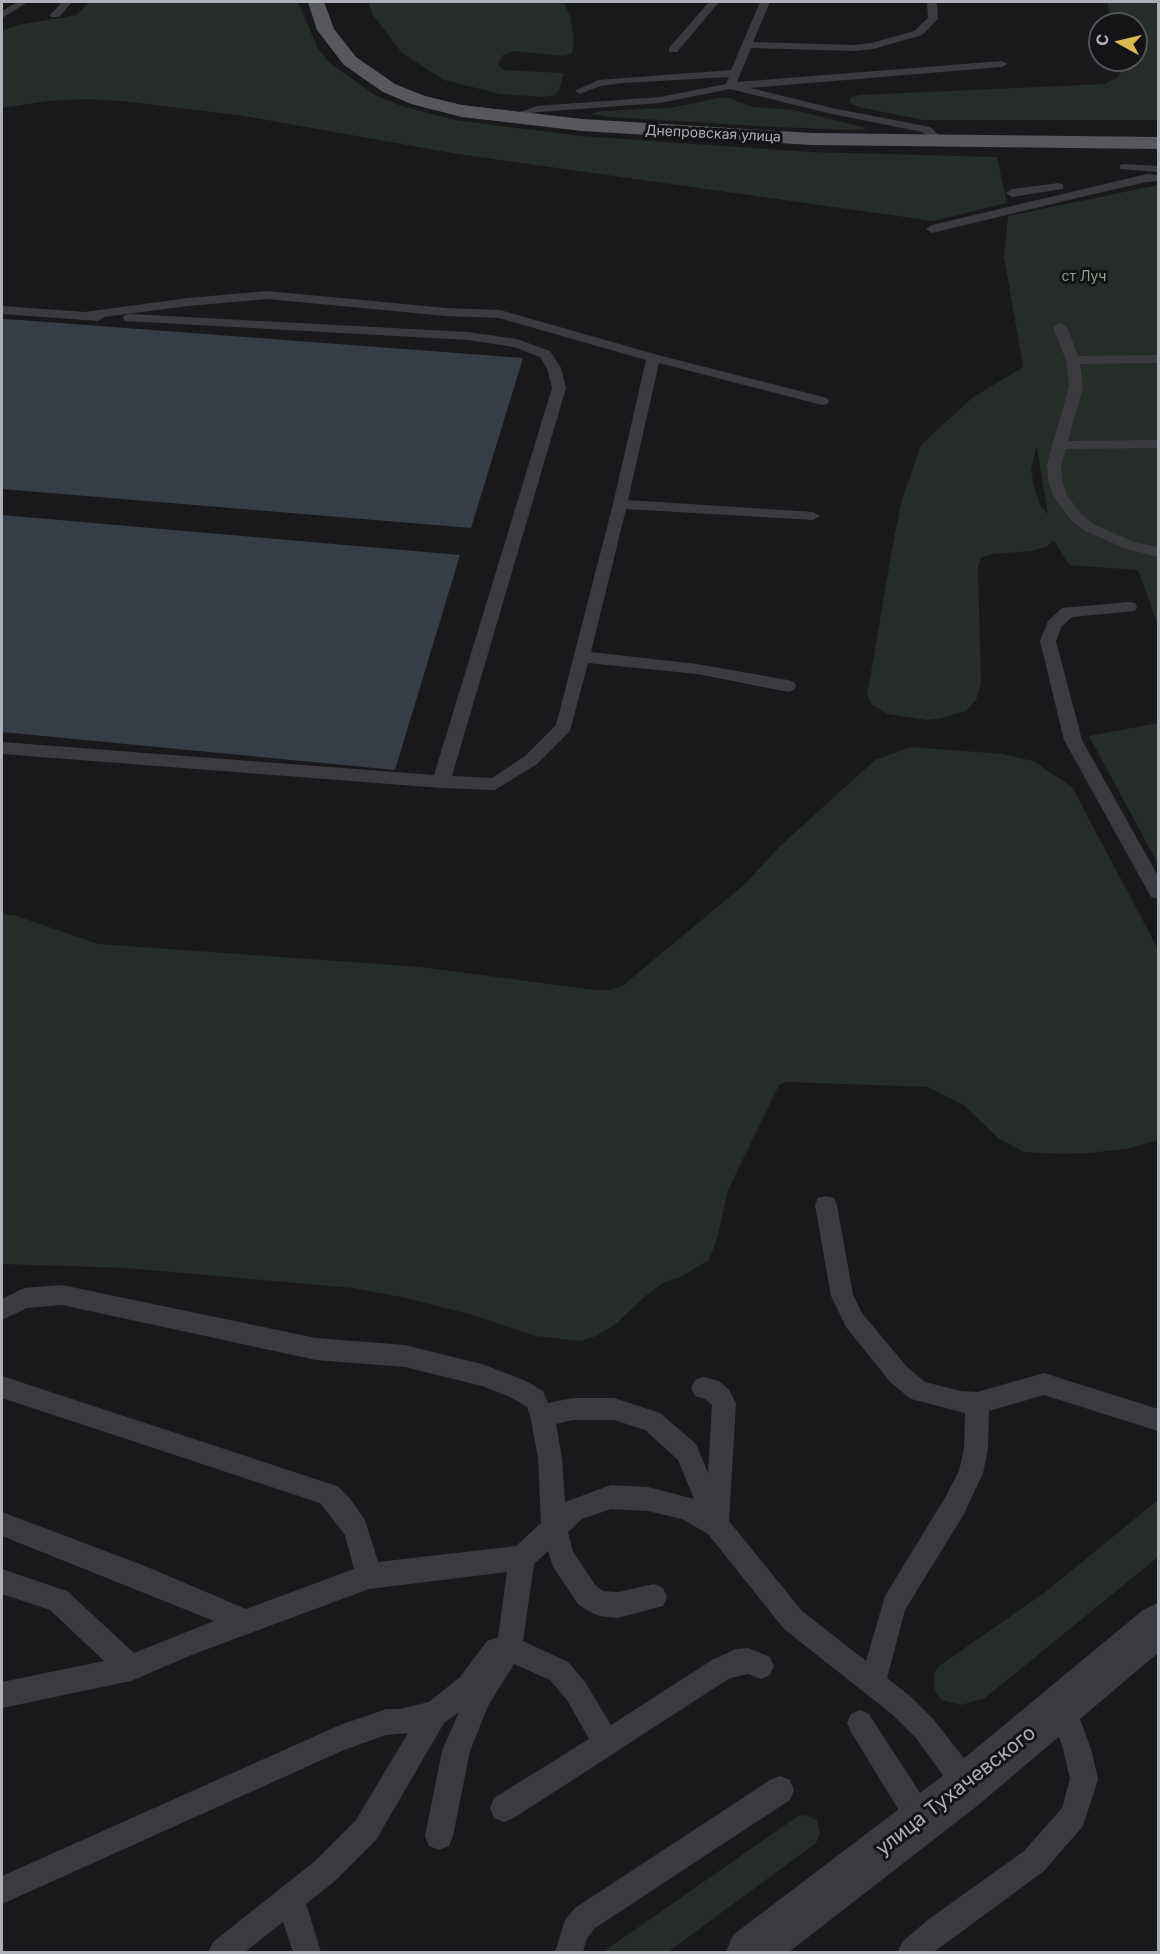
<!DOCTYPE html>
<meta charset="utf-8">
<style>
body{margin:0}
#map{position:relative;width:1160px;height:1954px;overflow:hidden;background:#19191b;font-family:Inter,sans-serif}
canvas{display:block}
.frame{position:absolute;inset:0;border:3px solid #adb0b9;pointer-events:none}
.north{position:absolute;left:1088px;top:12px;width:60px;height:60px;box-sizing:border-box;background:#141416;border:2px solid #515257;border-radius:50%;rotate:278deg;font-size:16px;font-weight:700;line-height:24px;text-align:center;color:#adb0b9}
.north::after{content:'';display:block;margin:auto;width:21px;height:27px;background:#dcb950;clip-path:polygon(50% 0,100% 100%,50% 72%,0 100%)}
</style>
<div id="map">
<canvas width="1160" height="1954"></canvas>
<div class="frame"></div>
<div class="north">С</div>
</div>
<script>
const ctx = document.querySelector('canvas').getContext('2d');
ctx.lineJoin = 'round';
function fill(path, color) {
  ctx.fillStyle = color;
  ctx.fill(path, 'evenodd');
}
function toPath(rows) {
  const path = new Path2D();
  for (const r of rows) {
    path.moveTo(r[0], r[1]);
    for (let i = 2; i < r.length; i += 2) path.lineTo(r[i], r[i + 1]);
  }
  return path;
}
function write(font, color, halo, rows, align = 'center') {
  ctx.font = font + ' Inter,sans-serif';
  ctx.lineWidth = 6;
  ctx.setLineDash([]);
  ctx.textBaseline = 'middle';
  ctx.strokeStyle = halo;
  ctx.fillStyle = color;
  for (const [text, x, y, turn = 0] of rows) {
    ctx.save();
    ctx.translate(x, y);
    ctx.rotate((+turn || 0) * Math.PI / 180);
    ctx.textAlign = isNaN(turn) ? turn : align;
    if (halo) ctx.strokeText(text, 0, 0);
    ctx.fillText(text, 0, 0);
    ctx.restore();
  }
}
fill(toPath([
 [89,2,298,2,318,49,330,63,375,95,404,107,455,120,581,136,809,152,997,157,1007,203,933,221,458,154,244,116,123,101,86,99,48,101,2,108,2,31,18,25,77,15],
 [368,2,563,2,570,15,574,42,572,53,564,56,513,51,503,55,498,64,504,70,564,73,559,90,554,95,544,97,500,94,444,80,402,53,373,15],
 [1107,2,1158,2,1158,120,923,120,859,107,849,103,851,97,860,95,1104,84,1118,77,1128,60,1136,60,1136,24,1117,24,1110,14],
 [718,98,729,98,753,107,794,110,867,128,862,130,773,127,610,117,591,114,601,111,670,108],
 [1158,185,1158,625,1138,570,1069,565,1054,541,1046,547,1032,551,992,554,981,558,978,568,981,684,976,700,966,711,942,718,927,720,887,714,872,705,867,695,895,533,902,499,921,445,972,398,1023,367,1004,257,1008,216],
 [1036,448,1037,448,1048,514,1041,507,1035,491,1031,470],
 [1158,723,1158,864,1089,736],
 [911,747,1003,754,1033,761,1072,787,1158,949,1158,1140,1126,1149,1089,1153,1062,1154,1024,1152,999,1139,964,1105,928,1087,787,1082,779,1085,728,1190,717,1239,709,1260,682,1276,663,1283,643,1298,616,1324,596,1336,580,1341,535,1336,476,1316,406,1298,353,1288,126,1268,2,1264,2,914,17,916,98,944,421,967,595,990,608,990,621,987,745,884,779,847,875,760],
 [1158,1500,1158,1557,985,1698,961,1705,941,1700,936,1693,934,1685,934,1674,939,1666,1044,1593],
 [805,1815,817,1820,820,1833,816,1843,668,1952,603,1952,798,1816]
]), '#262c27');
fill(toPath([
 [2,319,20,320,523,358,471,528,2,489],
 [2,515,460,555,395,770,2,732]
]), '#363d44');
fill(toPath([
 [17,2,28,2,2,18,2,11,17,2],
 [62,2,72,2,59,17,51,17,50,15,62,2],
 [709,2,719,2,677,52,669,52,669,48,709,2],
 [760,2,770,2,753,42,854,45,872,43,914,31,928,18,927,2,937,2,938,19,922,35,873,49,854,51,751,48,737,82,1002,61,1007,64,1002,67,750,88,832,108,930,127,940,136,934,139,922,132,832,114,730,89,660,103,538,112,523,116,517,113,537,106,660,97,726,84,729,77,623,83,600,86,580,94,575,91,598,80,731,70,760,2],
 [1124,164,1158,166,1158,172,1120,169,1120,165,1124,164],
 [1147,174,1158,175,1158,181,1147,182,1102,192,932,233,926,229,932,225,1147,174],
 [1059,183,1063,185,1063,189,1012,197,1006,193,1012,189,1059,183],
 [267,291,446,308,500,310,658,355,827,398,829,401,827,404,822,405,659,363,628,500,813,512,820,516,813,520,626,509,591,652,697,664,788,680,794,682,796,686,794,690,788,692,697,674,588,663,570,731,537,764,495,790,441,788,2,754,2,742,434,775,552,388,547,368,540,357,514,347,468,340,125,321,123,318,125,315,130,314,468,332,517,339,550,351,561,368,566,388,452,776,492,778,525,756,556,725,613,504,646,360,499,318,446,316,267,299,188,306,104,317,98,321,2,314,2,306,85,312,188,298,267,291],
 [1060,323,1067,327,1078,356,1158,355,1158,363,1080,364,1083,387,1068,441,1158,440,1158,448,1066,449,1061,464,1062,480,1067,495,1081,514,1093,524,1134,542,1158,547,1158,557,1124,548,1083,530,1071,520,1053,496,1048,480,1047,464,1069,387,1066,360,1053,327,1060,323],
 [1129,602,1135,603,1137,607,1135,611,1072,617,1061,627,1056,641,1082,740,1158,876,1158,899,1151,897,1064,740,1040,641,1048,621,1062,608,1129,602],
 [826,1196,834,1198,837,1205,853,1295,862,1313,907,1367,925,1382,961,1391,977,1392,1044,1373,1158,1409,1158,1431,1044,1395,989,1411,988,1449,983,1473,964,1514,905,1610,887,1678,911,1697,934,1720,977,1775,981,1785,977,1795,967,1799,957,1795,916,1738,893,1715,784,1629,708,1534,682,1519,648,1511,611,1509,582,1519,568,1532,573,1552,596,1586,603,1591,618,1592,654,1584,663,1588,667,1597,663,1606,618,1618,599,1616,590,1612,578,1604,553,1567,548,1551,534,1564,523,1641,568,1662,585,1682,611,1725,712,1660,736,1649,748,1648,770,1657,774,1666,770,1675,761,1679,748,1674,730,1678,514,1818,504,1822,494,1818,490,1808,494,1798,589,1739,567,1700,550,1680,514,1664,488,1706,470,1751,453,1836,449,1846,439,1850,429,1846,425,1836,442,1751,459,1712,444,1723,376,1840,335,1881,306,1904,321,1952,293,1952,283,1922,245,1952,208,1952,213,1942,315,1861,356,1820,408,1733,386,1735,344,1750,2,1904,2,1876,340,1725,386,1709,399,1709,429,1702,460,1677,487,1641,498,1637,507,1572,369,1589,194,1654,131,1681,2,1708,2,1682,104,1661,50,1610,2,1594,2,1569,67,1591,134,1653,214,1621,2,1536,2,1512,145,1566,246,1609,354,1569,345,1535,320,1503,2,1398,2,1376,337,1486,349,1497,365,1520,378,1562,516,1546,541,1523,538,1458,530,1415,527,1407,510,1397,482,1386,405,1367,316,1360,62,1305,27,1308,2,1320,2,1299,24,1288,62,1285,316,1338,405,1345,482,1364,526,1381,543,1391,548,1403,573,1398,614,1398,660,1413,696,1444,708,1473,712,1405,705,1399,695,1396,691,1388,695,1380,703,1377,719,1381,729,1390,736,1403,729,1521,802,1611,866,1661,885,1596,946,1496,959,1471,964,1449,965,1413,911,1399,891,1383,846,1327,831,1296,815,1205,818,1198,826,1196],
 [573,1420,614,1420,645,1430,678,1460,694,1499,648,1487,611,1485,565,1502,562,1458,556,1424,573,1420],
 [1062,1693,1071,1697,1075,1706,1091,1749,1098,1779,1083,1826,1044,1871,934,1952,898,1952,902,1942,929,1919,1024,1851,1062,1808,1070,1779,1063,1749,1049,1706,1053,1697,1062,1693],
 [860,1710,869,1714,931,1810,935,1820,931,1830,921,1834,911,1830,851,1732,847,1723,851,1714,860,1710],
 [780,1776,790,1780,794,1790,790,1800,595,1928,587,1938,583,1952,555,1952,565,1920,575,1908,770,1780,780,1776]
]), '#3b3b3f');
fill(toPath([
 [1158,1603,1158,1653,977,1806,789,1952,726,1952,733,1935,945,1774,1143,1610,1158,1603]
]), '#3b3b3f');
fill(toPath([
 [308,2,324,2,334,29,356,57,395,84,425,96,462,105,582,119,812,133,1158,137,1158,149,812,145,582,131,462,117,411,104,383,92,344,65,317,30,308,2]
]), '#57585e');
write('14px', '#adb0b9', '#141416', [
 ["Днепровская улица",713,134,3]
]);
write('14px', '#87a18b', '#141416', [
 ["ст Луч",1084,277]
]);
write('20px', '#adb0b9', '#141416', [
 ["улица Тухачевского",956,1791,-38]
]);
</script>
